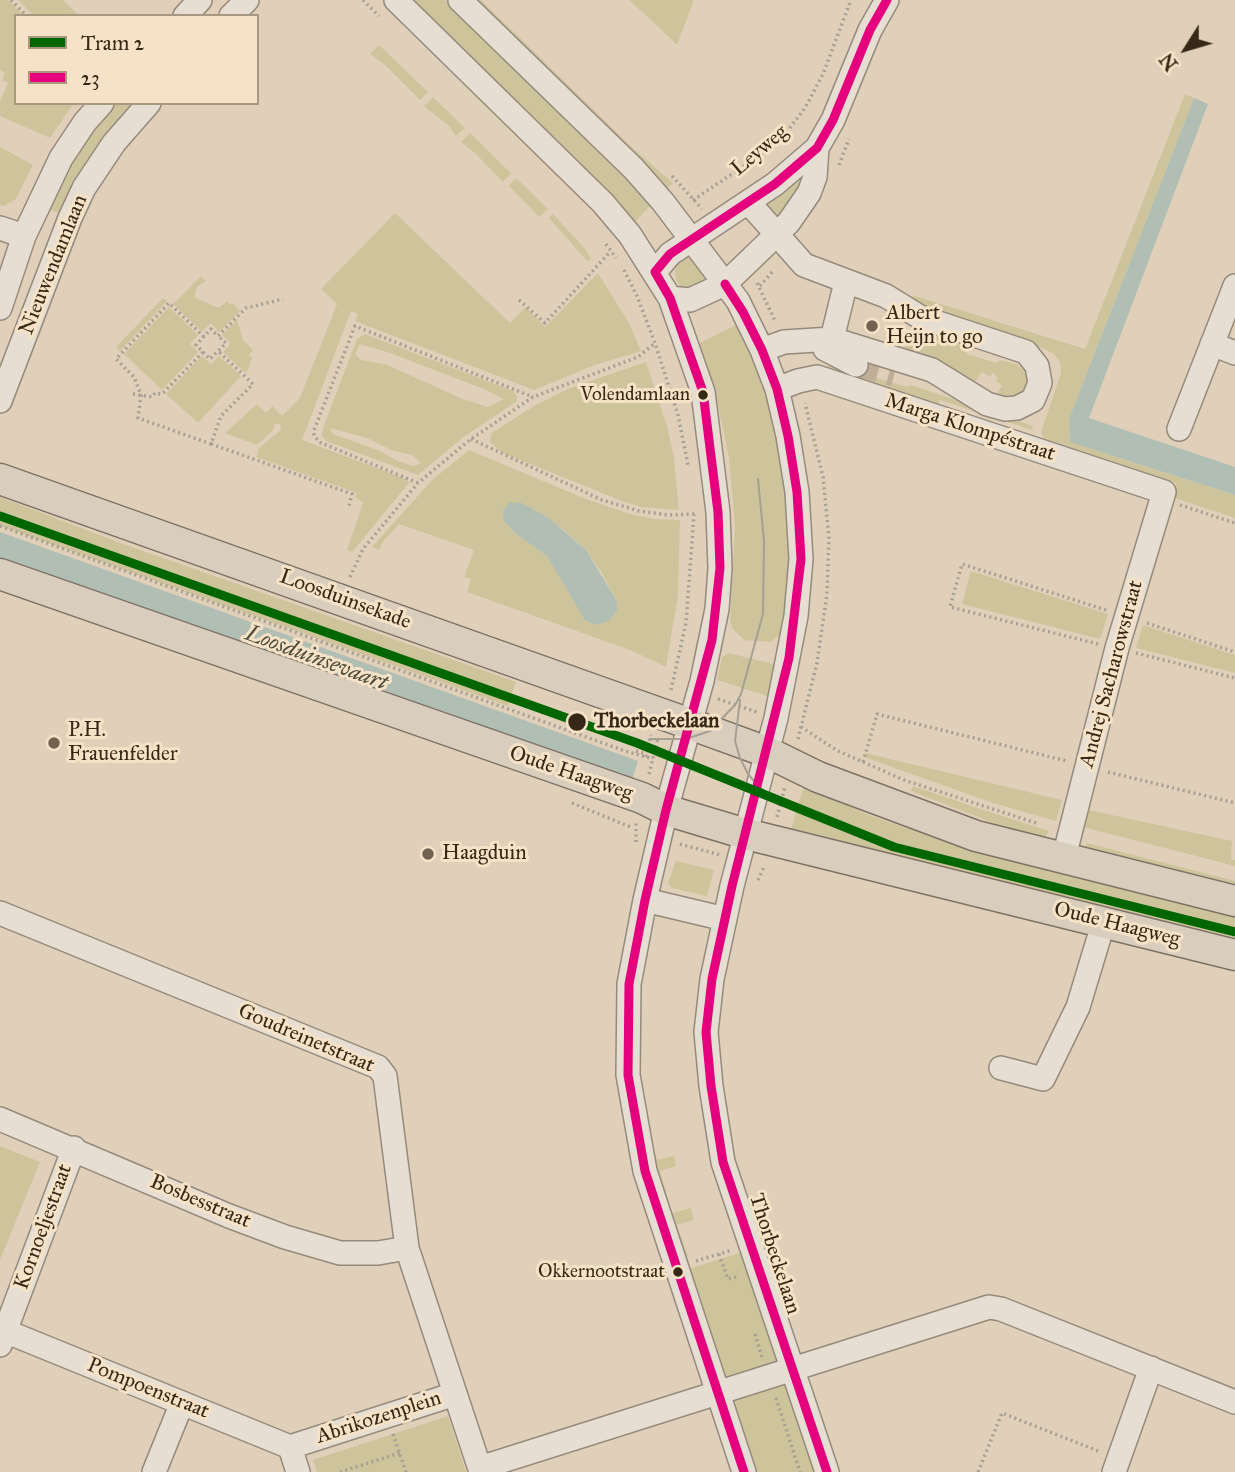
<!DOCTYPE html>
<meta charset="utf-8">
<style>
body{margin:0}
#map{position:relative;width:1235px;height:1472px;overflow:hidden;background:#e1d0b9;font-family:"IM FELL Great Primer",serif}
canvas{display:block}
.legend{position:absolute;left:14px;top:14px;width:245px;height:91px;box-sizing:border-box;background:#f6e3c7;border:2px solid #a99880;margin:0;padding:9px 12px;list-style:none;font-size:21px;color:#352816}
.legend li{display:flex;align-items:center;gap:14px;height:35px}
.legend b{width:35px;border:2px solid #a99880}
.north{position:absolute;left:1151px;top:14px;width:70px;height:70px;-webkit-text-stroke:5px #f6e3c7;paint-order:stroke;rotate:233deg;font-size:19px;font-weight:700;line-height:28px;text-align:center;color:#352816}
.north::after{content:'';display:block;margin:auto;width:24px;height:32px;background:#352816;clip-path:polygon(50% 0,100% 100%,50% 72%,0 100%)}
</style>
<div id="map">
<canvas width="1235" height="1472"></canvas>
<ul class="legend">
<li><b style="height:9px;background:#060"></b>Tram 2</li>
<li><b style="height:9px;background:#e5007d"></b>23</li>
</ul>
<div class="north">N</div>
</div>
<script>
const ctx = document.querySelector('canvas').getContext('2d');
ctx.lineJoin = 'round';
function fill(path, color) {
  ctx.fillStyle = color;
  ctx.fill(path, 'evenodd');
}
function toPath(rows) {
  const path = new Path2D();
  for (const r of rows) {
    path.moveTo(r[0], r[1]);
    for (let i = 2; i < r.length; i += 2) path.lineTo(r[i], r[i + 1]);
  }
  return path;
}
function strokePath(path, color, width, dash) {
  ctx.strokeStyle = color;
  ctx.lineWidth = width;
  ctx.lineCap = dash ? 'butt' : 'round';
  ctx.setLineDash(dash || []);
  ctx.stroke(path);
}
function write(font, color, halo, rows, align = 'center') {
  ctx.font = font + ' "IM FELL Great Primer",serif';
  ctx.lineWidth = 6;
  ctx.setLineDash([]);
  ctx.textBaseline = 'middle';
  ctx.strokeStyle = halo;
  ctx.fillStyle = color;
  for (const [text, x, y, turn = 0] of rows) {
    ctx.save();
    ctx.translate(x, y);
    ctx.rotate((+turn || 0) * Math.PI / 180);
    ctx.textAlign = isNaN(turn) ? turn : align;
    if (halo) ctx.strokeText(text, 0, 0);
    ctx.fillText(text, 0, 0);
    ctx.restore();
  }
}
fill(toPath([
 [0,0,8,0,25,16,16,16,16,103,74,103,50,138,0,116,0,101,8,83,2,80,5,73,0,70],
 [18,0,63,0,79,16,34,16],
 [403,0,445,0,627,175,651,205,631,226],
 [475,0,481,0,635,150,673,183,662,193],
 [629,0,694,0,677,45,651,20],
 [379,45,428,92,420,100,384,64,370,54],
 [1185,94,1194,98,1069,419,1070,442,1235,495,1235,518,1172,497,1176,483,1045,441,1041,432,1061,373,1060,362,1055,355,1045,349,916,307,912,295,1085,349],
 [433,97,465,128,456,136,448,125,424,106],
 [114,103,131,103,132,106,62,214,46,208,64,172],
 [470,133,511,173,503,182,476,154,461,142],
 [0,147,33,165,16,199,4,206,0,205],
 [803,170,810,171,786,213,778,216,770,211,766,204,768,198],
 [516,178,548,209,539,217,509,186],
 [395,213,510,323,526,307,545,327,598,273,630,325,641,351,595,365,534,390,355,321,358,314,351,311,302,440,406,479,409,483,352,552,347,550,363,503,355,497,357,493,256,457,259,448,281,430,280,424,274,424,273,430,257,445,225,433,257,404,266,413,272,406,282,416,300,398,337,304,321,289],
 [553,214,586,250,591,258,588,262,549,218],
 [691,257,704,275,705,282,689,289,680,286,676,280,675,270,678,261,682,258],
 [201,276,206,281,197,287,194,297,216,307,220,307,227,301,230,305,232,303,240,311,219,332,211,323,202,332,173,304],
 [163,298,167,301,120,351,116,347],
 [169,307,198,335,190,344,198,352,162,390,124,354],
 [237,320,243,340,253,350,249,355,252,358,246,374,223,352,231,343,222,335],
 [738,324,763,385,774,417,787,490,791,583,783,633,770,642,744,640,732,628,730,620,735,527,729,458,718,406,698,344],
 [913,325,963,341,967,354,996,363,1000,360,1016,364,1025,371,1028,379,1023,395,1018,401,994,399,1002,386,996,381,998,378,993,373,990,377,982,372,973,385,903,353],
 [365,334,513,391,517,396,516,402,465,436,418,475,326,441,322,435,323,428,357,339],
 [360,344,390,353,484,389,504,399,488,407,463,399,385,364,361,360,355,354],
 [330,428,367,438,391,450,412,455,421,463,413,466,398,461,380,451,333,434],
 [202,356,211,364,219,356,241,376,198,423,166,394],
 [646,362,667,426,674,458,679,510,641,507,619,500,501,452,490,442,491,434,493,432,534,406,570,388],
 [829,364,907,387,911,385,1033,426,1032,430,940,400,937,408,825,372],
 [469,450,586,499,630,514,654,519,680,520,678,596,666,667,630,650,467,592,471,579,464,577,474,550,399,524,382,543,379,550,372,547,432,480],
 [534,509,562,528,586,550,600,570,617,601,617,611,609,620,602,624,547,556,515,533,503,520],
 [0,497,115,541,516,682,508,706,0,526],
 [971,571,1108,614,1100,639,962,604],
 [1143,625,1235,655,1235,673,1136,648],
 [728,653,774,664,770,697,717,680,722,657],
 [865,753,1062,800,1056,821,993,803,864,757],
 [804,785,866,814,906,828,1235,911,1235,949,789,836],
 [913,786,990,812,1049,831,1044,839,993,823,911,791],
 [1084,809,1232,841,1231,859,1235,860,1235,866,1079,826],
 [1087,843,1235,881,1235,890,1083,852],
 [676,861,714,870,707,896,672,888,668,883],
 [647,1138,651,1138,657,1160,674,1156,676,1166,660,1171,672,1213,691,1208,694,1220,677,1225,688,1256,681,1258],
 [0,1146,40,1162,0,1260],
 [745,1251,817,1472,749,1472,683,1271],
 [448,1416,466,1472,317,1472,313,1460]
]), '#cec49c');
fill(toPath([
 [1194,98,1208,104,1089,418,1235,467,1235,495,1070,442,1069,419],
 [510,502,522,503,549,518,586,550,617,601,617,611,609,621,596,625,585,620,547,556,515,533,503,520,503,511],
 [0,532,638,761,631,783,0,559]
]), '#b1beb3');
strokePath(toPath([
 [856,365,894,375]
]), '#bfae98', 23, [23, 11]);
const minor = toPath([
 [396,0,603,203,630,235,670,298,703,392,718,512,720,568,717,609,702,681,666,810,645,900,629,984,628,1075,645,1171,744,1472],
 [460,0,634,169,663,202,738,301,762,350,777,389,788,436,797,492,801,559,796,616,776,718,732,886,712,979,706,1032,711,1086,723,1162,827,1472],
 [185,16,200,0],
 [231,16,247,0],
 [749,203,804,265,886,296,920,317,1026,352,1037,366,1040,383,1033,400,1017,408,1005,409,987,404,932,370,832,339,784,342,762,350],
 [0,228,24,236],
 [655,272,670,254,775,184,817,148,833,120,870,30,887,0],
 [670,298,690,300,725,284,778,233,789,222,809,193,815,177,817,148],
 [0,308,24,236,61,158,85,122,102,103],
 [832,339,846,282],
 [1212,344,1235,353],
 [825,349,856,365],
 [777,389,798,381,817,377,1164,492,1117,648,1064,857],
 [0,401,70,218,84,188,114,143,149,103],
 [1179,429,1235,286],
 [645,900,725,919],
 [0,913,378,1067,385,1076,407,1248,481,1472],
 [1001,1068,1043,1079,1078,1007,1104,921],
 [0,1119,229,1216,285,1237,340,1253,378,1253,407,1248],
 [5,1331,290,1447],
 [0,1345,74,1148],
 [480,1468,989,1307,1001,1309,1235,1402],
 [154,1472,182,1403],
 [298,1472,290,1447,455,1394],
 [1114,1472,1151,1368]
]);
const major = toPath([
 [0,479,690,724,767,752,818,777,976,836,1235,901],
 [0,574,642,798,666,810,746,834,1235,955]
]);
strokePath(minor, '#958a7b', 26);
strokePath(major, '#7d7265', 33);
strokePath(toPath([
 [11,0,27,16],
 [363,0,379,16],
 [839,165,849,139],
 [672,176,702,209],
 [693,200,759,156,786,133,805,108,823,74,851,0],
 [606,244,616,258],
 [624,270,637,296,655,343,678,415,688,465],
 [757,283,776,323],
 [760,286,773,271],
 [519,300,545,323,611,251],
 [204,337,169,303,116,359,134,377,141,395,138,418,211,444,221,416,253,384,218,351],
 [203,352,210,359,226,343,218,336],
 [133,394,152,397,155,393,162,394,203,352,196,345,211,329,218,336,246,308,283,299],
 [471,439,602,500,639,511,669,515,695,514],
 [211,444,352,494,349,506],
 [418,483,319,442,314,435,314,430,355,326,533,397],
 [1180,505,1235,523],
 [0,526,625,751,653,759],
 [350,577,363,549,418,483,471,439,533,397,638,357,655,343],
 [1147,623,1235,652],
 [1098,644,950,607,962,564,1106,610],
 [1136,653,1235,678],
 [671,690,686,623,694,514],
 [718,699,757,712],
 [801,727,838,751,904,780,1039,824],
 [798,739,817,663,827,594,829,539,823,477,805,403],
 [636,751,647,754],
 [646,757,651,735],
 [863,762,877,714,1067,761],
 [1108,772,1235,803],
 [649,774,658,738],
 [572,803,633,828],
 [777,817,785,787],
 [636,842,636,822],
 [680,844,720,855],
 [758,880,765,865],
 [719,1254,728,1279,737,1277],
 [696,1261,732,1250],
 [755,1334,762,1357],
 [776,1398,800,1472],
 [393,1434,406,1472],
 [340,1472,400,1453],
 [978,1472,1002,1413,1098,1451]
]), '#a69f94', 3.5, [2, 3.5]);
strokePath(minor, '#e6ded2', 23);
strokePath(major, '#d9cebd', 30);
strokePath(toPath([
 [740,700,735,741,740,758,748,774,758,786,781,803],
 [650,739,686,739,710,731,735,705,741,694,763,614,764,541,758,479]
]), '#a69f94', 2);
strokePath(toPath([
 [655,272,670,298,703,392,718,512,720,568,712,640,666,810,645,900,629,984,628,1075,645,1171,744,1472],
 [655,272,670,254,775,184,817,148,833,120,870,30,887,0],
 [725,284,743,312,762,350,777,389,788,436,797,492,801,559,789,658,732,886,712,979,706,1032,711,1086,723,1162,827,1472]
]), '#e5007d', 9);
strokePath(toPath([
 [0,516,637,743,894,847,1235,932]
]), '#060', 9);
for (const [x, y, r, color] of [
 [872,326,7,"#71634f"],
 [703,395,6,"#352816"],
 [577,722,10,"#352816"],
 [54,743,7,"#71634f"],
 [428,854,7,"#71634f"],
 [678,1272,6,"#352816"]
]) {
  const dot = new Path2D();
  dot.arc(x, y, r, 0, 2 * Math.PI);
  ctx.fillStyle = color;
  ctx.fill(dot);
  strokePath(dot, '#f6e3c7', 2.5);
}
write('19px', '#352816', '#f6e3c7', [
 ["Volendamlaan",690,395],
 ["Okkernootstraat",665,1272]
], 'right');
write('21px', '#352816', '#f6e3c7', [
 ["Leyweg",760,151,-40],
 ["Nieuwendamlaan",54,265,-68],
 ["Marga Klompéstraat",970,428,18],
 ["Loosduinsekade",345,600,20],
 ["Andrej Sacharowstraat",1112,674,-75],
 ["Oude Haagweg",571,774,19],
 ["Oude Haagweg",1117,925,14],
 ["Goudreinetstraat",306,1039,23],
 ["Bosbesstraat",200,1202,23],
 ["Kornoeljestraat",44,1227,-70],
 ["Thorbeckelaan",774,1254,72],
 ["Pompoenstraat",148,1389,22],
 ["Abrikozenplein",379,1418,-18]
]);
write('21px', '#352816', '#f6e3c7', [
 ["Albert",886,314],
 ["Heijn to go",886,338],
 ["P.H.",68,731],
 ["Frauenfelder",68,755],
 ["Haagduin",442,854]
], 'left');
write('bold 21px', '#352816', '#f6e3c7', [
 ["Thorbeckelaan",594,722]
], 'left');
write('italic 23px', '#4f4c3c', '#f6e3c7', [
 ["Loosduinsevaart",316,659,20]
]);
</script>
